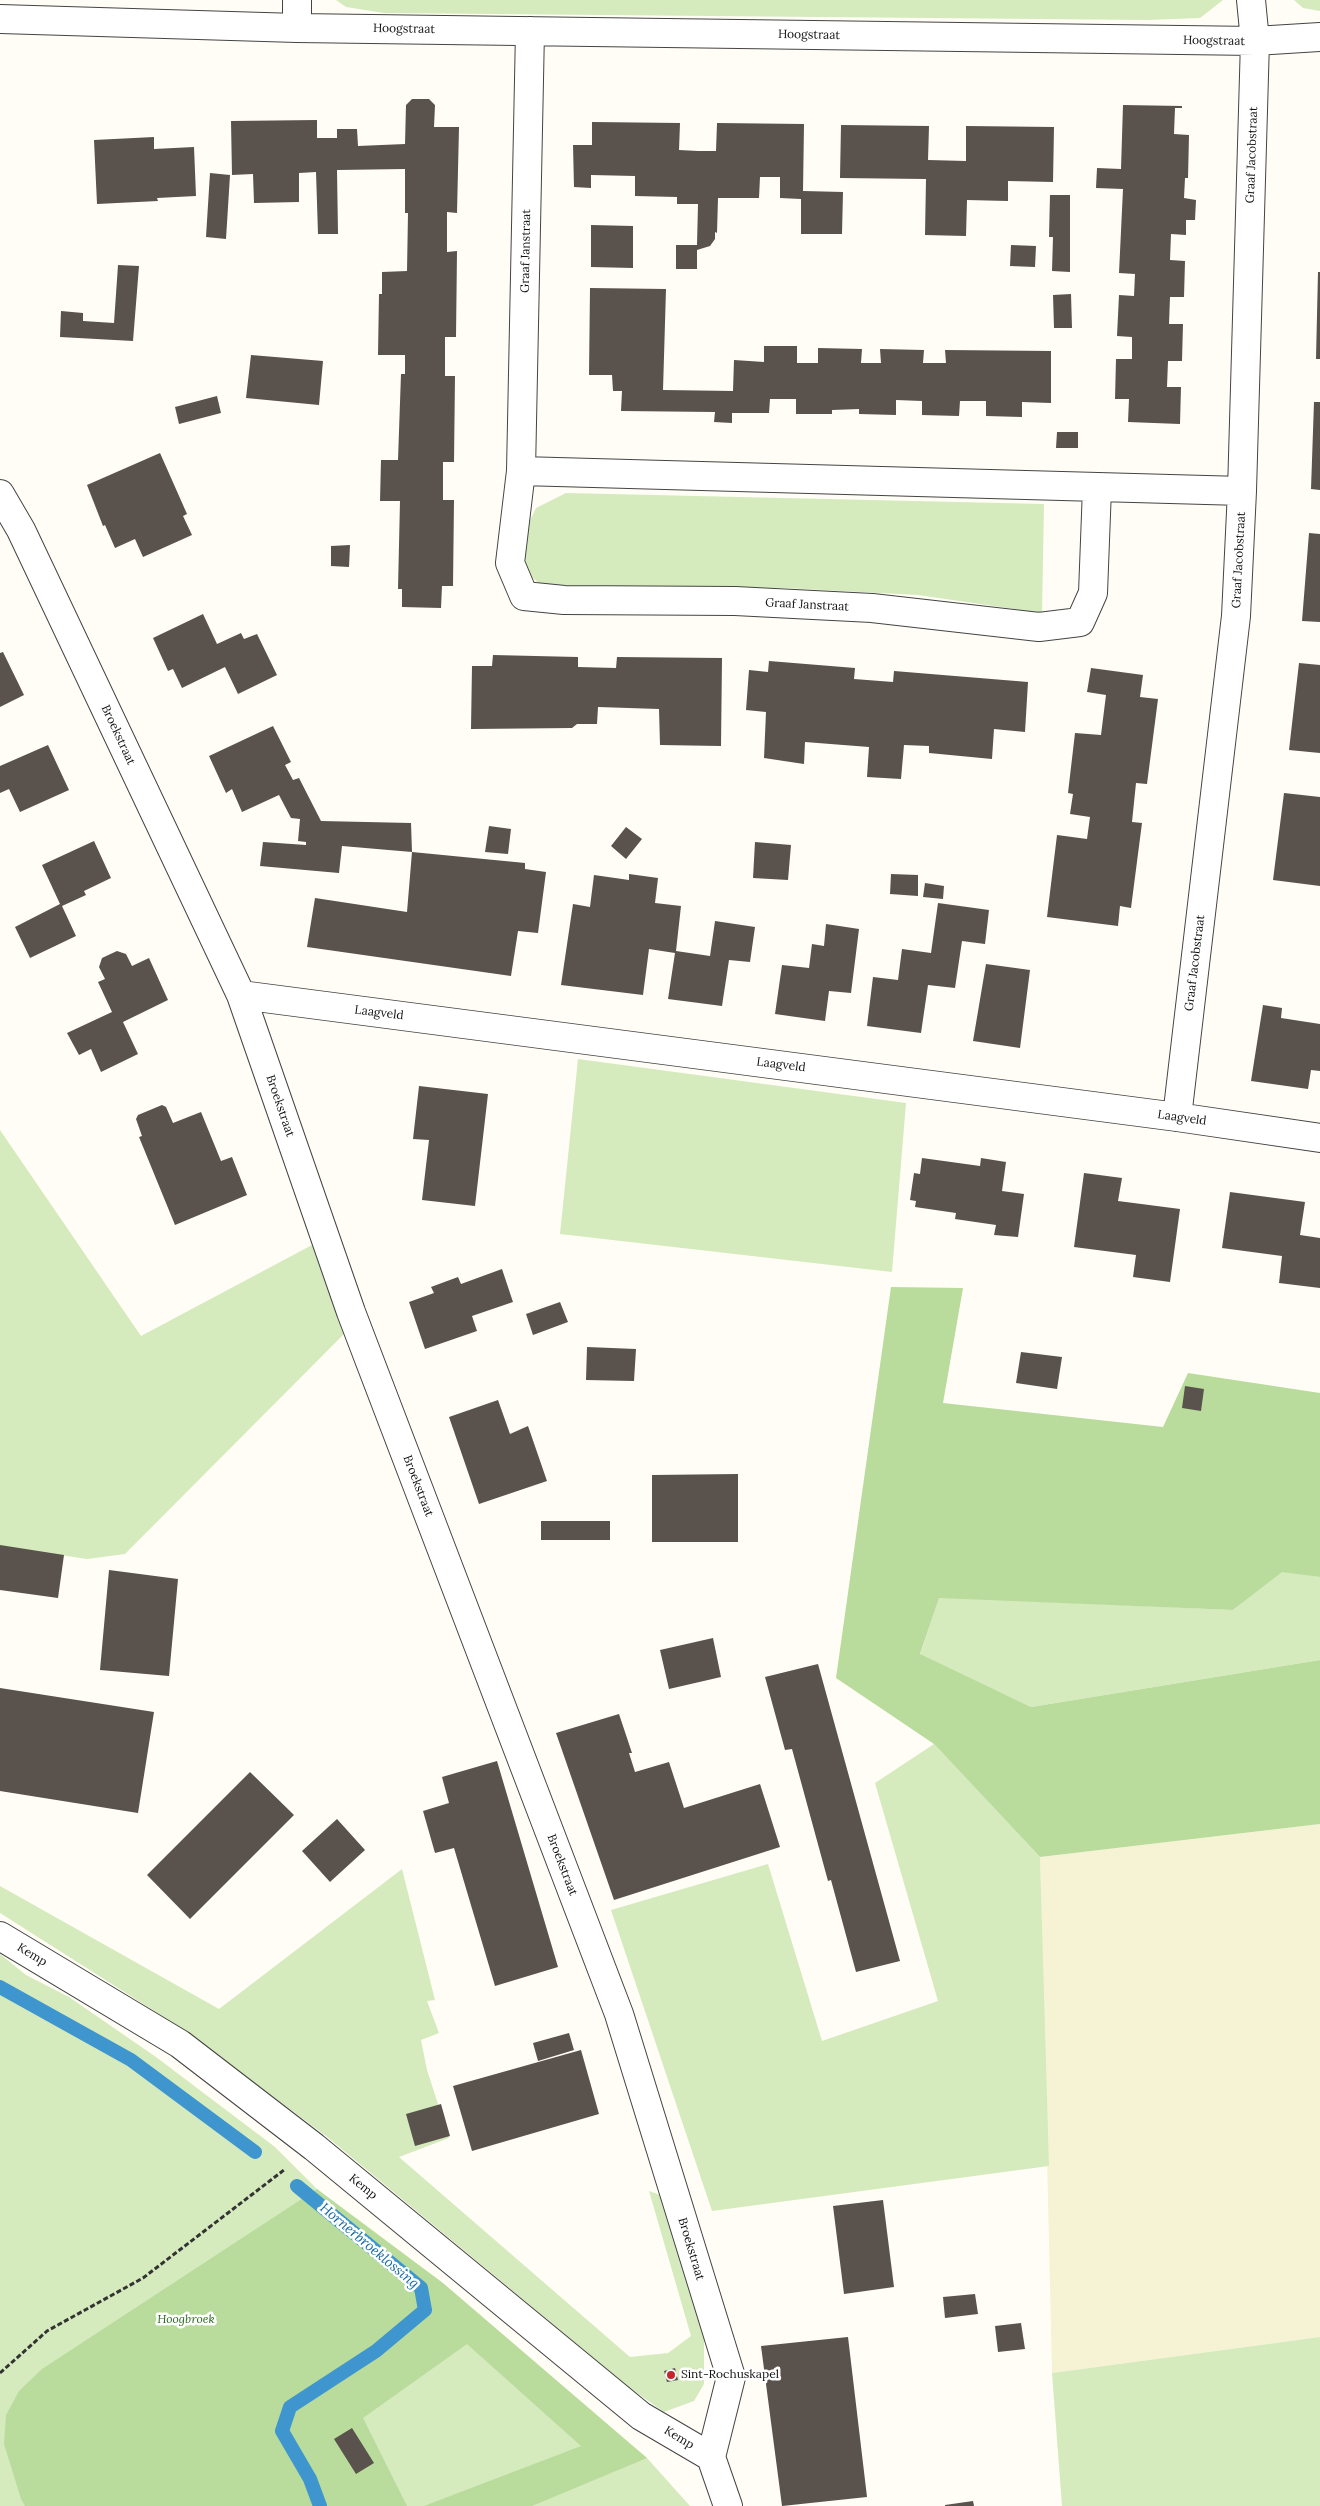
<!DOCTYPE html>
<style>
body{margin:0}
canvas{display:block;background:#fffdf5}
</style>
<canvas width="1320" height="2506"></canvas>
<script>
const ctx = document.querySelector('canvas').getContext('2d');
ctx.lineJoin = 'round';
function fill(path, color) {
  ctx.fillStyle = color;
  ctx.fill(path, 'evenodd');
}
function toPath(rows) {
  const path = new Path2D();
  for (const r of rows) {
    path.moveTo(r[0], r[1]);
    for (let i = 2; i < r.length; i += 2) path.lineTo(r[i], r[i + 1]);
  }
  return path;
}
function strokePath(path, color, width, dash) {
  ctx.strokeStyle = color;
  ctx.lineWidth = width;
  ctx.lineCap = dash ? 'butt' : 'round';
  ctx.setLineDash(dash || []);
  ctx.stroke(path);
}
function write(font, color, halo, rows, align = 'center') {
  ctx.font = font + ' Lora,serif';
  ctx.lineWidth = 5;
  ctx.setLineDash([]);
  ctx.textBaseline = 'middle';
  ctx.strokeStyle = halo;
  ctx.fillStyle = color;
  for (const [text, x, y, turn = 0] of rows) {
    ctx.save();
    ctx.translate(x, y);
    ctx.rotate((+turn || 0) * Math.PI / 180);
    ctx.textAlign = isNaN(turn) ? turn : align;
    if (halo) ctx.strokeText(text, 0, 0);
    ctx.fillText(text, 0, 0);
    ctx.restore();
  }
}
fill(toPath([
 [1320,1824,1320,2337,1052,2373,1040,1857]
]), '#f6f3d4');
fill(toPath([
 [336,0,1223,0,1200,18,1148,20,384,13,346,7],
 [1294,0,1320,0,1320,11,1303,8],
 [566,493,1044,504,1042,613,918,595,784,588,542,586,526,572,524,533,536,508],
 [578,1059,906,1103,892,1272,560,1234],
 [0,1130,141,1336,312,1245,344,1334,125,1554,87,1559,0,1546],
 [1282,1571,1320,1577,1320,1660,1031,1707,920,1655,939,1597,1233,1610],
 [934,1744,1040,1857,1049,2166,712,2211,611,1910,768,1864,822,2041,938,2001,875,1783],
 [402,1869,435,2000,427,2001,439,2033,421,2040,427,2070,449,2138,399,2157,630,2357,668,2353,691,2336,649,2191,663,2196,704,2329,704,2384,694,2401,664,2412,630,2388,326,2136,178,2026,0,1913,0,1886,219,2009],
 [0,1954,26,1975,69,1997,156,2057,275,2147,317,2189,647,2458,690,2506,0,2506],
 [1320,2337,1320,2506,1062,2506,1052,2373]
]), '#d5ebbd');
fill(toPath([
 [891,1287,963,1288,943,1403,1163,1427,1188,1373,1320,1393,1320,1577,1282,1572,1233,1610,939,1598,920,1654,1031,1707,1320,1660,1320,1824,1040,1857,934,1744,836,1678],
 [317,2189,443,2283,647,2458,532,2506,424,2506,581,2446,467,2344,363,2418,407,2506,25,2506,21,2499,4,2444,6,2415,19,2391,42,2369]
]), '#b9dc9c');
strokePath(toPath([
 [0,1987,131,2060,255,2152],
 [297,2186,421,2288,425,2310,376,2351,290,2407,282,2431,310,2479,320,2506]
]), '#3f96cf', 14);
fill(toPath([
 [412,99,429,99,435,105,434,127,459,127,457,213,447,212,447,252,457,251,456,337,445,337,445,376,455,376,454,462,443,462,443,500,454,500,453,586,442,586,441,608,402,607,402,589,398,589,400,501,380,501,381,460,398,460,401,374,405,374,405,355,378,355,379,294,382,294,382,272,407,271,408,213,405,213,405,169,337,170,338,234,318,234,316,172,299,173,299,202,254,203,253,174,232,175,231,121,317,120,317,138,337,138,337,129,357,129,358,146,405,144,406,105],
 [1123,105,1182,106,1182,108,1175,108,1174,134,1189,135,1188,178,1185,178,1184,198,1196,200,1195,220,1186,220,1186,235,1171,234,1170,260,1185,261,1184,297,1170,297,1169,324,1183,324,1182,361,1168,361,1167,387,1181,387,1180,424,1128,422,1129,399,1115,399,1116,359,1132,359,1132,337,1117,336,1119,295,1134,296,1135,274,1119,273,1123,189,1096,188,1097,168,1121,169],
 [592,122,680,123,679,150,698,151,716,151,717,123,804,124,803,191,843,192,842,234,801,234,801,199,780,198,780,177,760,177,759,198,718,198,717,233,715,232,715,239,710,246,697,250,697,269,676,269,676,245,697,245,698,204,677,204,677,197,635,196,635,176,591,175,591,188,574,187,573,145,592,145],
 [841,125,929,126,928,160,966,161,966,126,1054,127,1053,182,1008,181,1008,201,967,200,966,236,925,235,926,179,840,178],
 [154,137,154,149,194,147,196,196,157,198,158,201,97,204,94,140],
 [210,173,230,175,226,239,206,237],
 [1050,195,1070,195,1070,272,1052,271,1053,237,1049,237],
 [591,225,633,226,633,268,591,267],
 [1011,245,1036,246,1035,267,1010,266],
 [118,265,139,266,133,341,60,337,61,311,83,313,83,321,114,323],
 [1318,272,1320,272,1320,359,1316,359],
 [590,288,666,289,663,390,733,391,734,360,764,362,764,346,797,346,797,363,818,363,818,348,862,349,861,363,881,363,880,349,924,350,923,363,946,363,945,350,1051,351,1051,403,1022,402,1022,417,986,416,986,401,960,401,959,416,922,415,922,401,896,400,896,415,859,414,859,409,832,410,832,414,796,414,796,399,770,399,769,413,732,413,732,423,714,422,715,412,621,411,622,391,613,391,612,375,589,375],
 [1071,294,1072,328,1054,328,1053,295],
 [251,355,323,361,319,405,246,398],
 [217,396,221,413,179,424,175,407],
 [1314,402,1320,402,1320,490,1311,489],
 [1057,432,1078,432,1078,448,1056,448],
 [160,453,187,514,183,516,192,535,143,557,135,539,115,548,105,525,103,526,87,485],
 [1309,533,1320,534,1320,622,1302,621],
 [350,545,349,567,331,566,331,546],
 [203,614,217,644,241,633,244,639,257,634,277,675,238,694,225,667,182,688,173,669,168,671,153,638],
 [3,652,24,695,0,707,0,653],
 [493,655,578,657,578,667,616,668,617,657,722,658,721,746,660,745,659,709,598,707,597,724,577,724,572,728,471,729,472,666,492,666],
 [769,661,855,668,854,679,893,682,894,671,1028,682,1025,732,994,729,992,759,929,753,929,746,904,745,901,779,867,777,869,747,805,742,804,764,764,758,766,712,746,710,749,670,768,672],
 [1299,663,1320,665,1320,753,1289,750],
 [1091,668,1143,675,1140,697,1158,699,1147,784,1136,783,1132,822,1142,823,1131,908,1120,906,1118,926,1047,917,1057,835,1087,839,1090,817,1070,814,1073,794,1068,793,1075,733,1101,735,1106,695,1087,692],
 [273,726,291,762,285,765,293,780,299,778,321,821,411,823,412,852,525,863,525,869,546,872,538,933,518,931,511,976,307,947,315,898,407,912,412,852,342,846,339,873,260,866,263,842,306,845,306,842,298,841,300,819,291,818,279,795,242,812,232,789,226,793,209,756],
 [48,745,69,790,20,812,9,789,0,793,0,766],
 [1284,793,1320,797,1320,886,1273,880],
 [489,826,511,829,508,854,485,852],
 [626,827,642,839,626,859,611,846],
 [94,841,111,878,84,891,86,895,62,906,76,936,30,958,15,927,60,904,42,865],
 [755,842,791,845,788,880,753,878],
 [629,874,658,878,655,903,681,906,676,951,710,956,715,921,755,927,750,962,729,960,722,1006,668,999,675,953,649,949,643,995,561,985,573,904,590,907,594,875,629,880],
 [891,874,918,875,918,896,890,894],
 [925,883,944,886,943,899,923,897],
 [938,903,989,910,985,944,962,941,955,988,928,985,921,1033,867,1026,873,977,898,980,902,949,931,953],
 [826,924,859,929,851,993,829,991,825,1021,775,1014,782,965,809,968,812,944,824,946],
 [117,951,126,954,132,966,149,958,168,1000,123,1022,138,1054,101,1072,91,1049,79,1055,67,1033,112,1012,98,982,105,979,99,967,102,958],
 [986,964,1030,970,1020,1048,973,1041],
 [1263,1005,1282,1008,1281,1018,1320,1024,1320,1071,1311,1070,1308,1089,1251,1081],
 [419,1086,488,1094,475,1206,422,1200,429,1140,413,1139],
 [162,1105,166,1107,173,1123,201,1112,221,1161,232,1157,247,1195,175,1225,139,1137,142,1136,136,1119,138,1115],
 [922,1158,980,1166,981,1158,1006,1162,1002,1191,1024,1194,1018,1237,994,1235,996,1225,955,1219,956,1213,915,1207,916,1201,910,1200,914,1173,920,1174],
 [1084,1173,1122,1178,1118,1201,1180,1209,1170,1282,1133,1277,1136,1255,1074,1247],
 [1230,1192,1305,1202,1300,1235,1320,1238,1320,1288,1279,1283,1282,1256,1222,1248],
 [502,1269,513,1302,472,1316,477,1331,425,1349,409,1302,434,1293,431,1287,458,1277,461,1284],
 [560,1302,568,1322,533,1335,526,1314],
 [587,1347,636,1349,634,1381,586,1380],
 [1021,1352,1062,1357,1057,1389,1016,1383],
 [1185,1386,1204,1389,1201,1411,1182,1408],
 [498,1400,510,1434,528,1426,547,1481,479,1504,449,1417],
 [738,1474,738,1542,652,1542,652,1475],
 [541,1521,610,1521,610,1540,541,1540],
 [0,1545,64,1555,58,1598,0,1590],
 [109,1570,178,1579,169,1676,100,1670],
 [713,1638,721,1677,669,1689,660,1650],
 [818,1664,900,1961,856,1972,831,1880,828,1881,792,1749,785,1750,765,1677],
 [0,1688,154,1712,138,1813,0,1791],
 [619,1714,632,1753,629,1753,635,1772,669,1762,684,1808,760,1784,780,1847,614,1900,556,1733],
 [497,1761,558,1967,495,1986,454,1848,435,1853,423,1811,449,1803,442,1777],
 [250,1772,294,1815,190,1919,147,1875],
 [337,1819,365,1850,330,1882,302,1851],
 [569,2033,574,2050,538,2061,533,2043],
 [581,2050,599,2114,472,2151,453,2086],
 [441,2104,450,2136,415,2146,406,2114],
 [883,2200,894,2287,844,2294,833,2206],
 [975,2294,978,2314,945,2318,943,2297],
 [1021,2323,1025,2349,998,2352,995,2326],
 [848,2337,867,2497,782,2506,761,2346],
 [675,2368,678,2380,667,2382,664,2371],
 [352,2428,374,2463,356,2474,334,2439],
 [973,2501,974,2506,945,2506,945,2505]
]), '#5a524d');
const street = toPath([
 [297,0,297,28,1255,41,1320,37],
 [0,19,297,28],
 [530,31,521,471,510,563,524,596,564,600,735,601,872,608,1039,627,1080,622,1093,593,1097,488],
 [521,471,1242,491],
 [0,494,21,530,241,995,351,1312,619,2014,731,2377,711,2457,728,2506],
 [241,995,1177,1117,1320,1138],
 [1177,1117,1236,616,1242,491,1255,41,1251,0],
 [0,1936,180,2044,314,2147,641,2416,711,2457]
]);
strokePath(street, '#444', 30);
strokePath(toPath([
 [0,2373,47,2331,143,2278,284,2170]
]), '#333', 3, [5, 2.5]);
strokePath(street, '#fff', 28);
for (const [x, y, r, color] of [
 [671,2375,5,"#c4262e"]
]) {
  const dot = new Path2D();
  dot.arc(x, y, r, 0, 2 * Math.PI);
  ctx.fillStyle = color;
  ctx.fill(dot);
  strokePath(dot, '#fff', 2);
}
write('12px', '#111', '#fff', [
 ["Hoogstraat",404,29,1],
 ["Hoogstraat",809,35,1],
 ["Hoogstraat",1214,41,1],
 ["Graaf Jacobstraat",1252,155,-88],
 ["Graaf Janstraat",526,251,-89],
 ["Graaf Jacobstraat",1239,560,-87],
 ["Graaf Janstraat",807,605,3],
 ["Broekstraat",118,735,65],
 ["Graaf Jacobstraat",1195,963,-83],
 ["Laagveld",379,1013,7],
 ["Laagveld",781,1065,7],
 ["Broekstraat",280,1106,71],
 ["Laagveld",1182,1118,8],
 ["Broekstraat",418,1486,69],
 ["Broekstraat",562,1865,69],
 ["Kemp",32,1955,31],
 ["Kemp",363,2187,39],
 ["Broekstraat",691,2249,73],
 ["Kemp",679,2438,31]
]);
write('italic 12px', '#2f6b1f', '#fff', [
 ["Hoogbroek",186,2320]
]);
write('12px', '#111', '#fff', [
 ["Sint-Rochuskapel",681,2375]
], 'left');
write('italic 14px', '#1768a6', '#fff', [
 ["Hornerbroeklossing",369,2246,40]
]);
</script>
